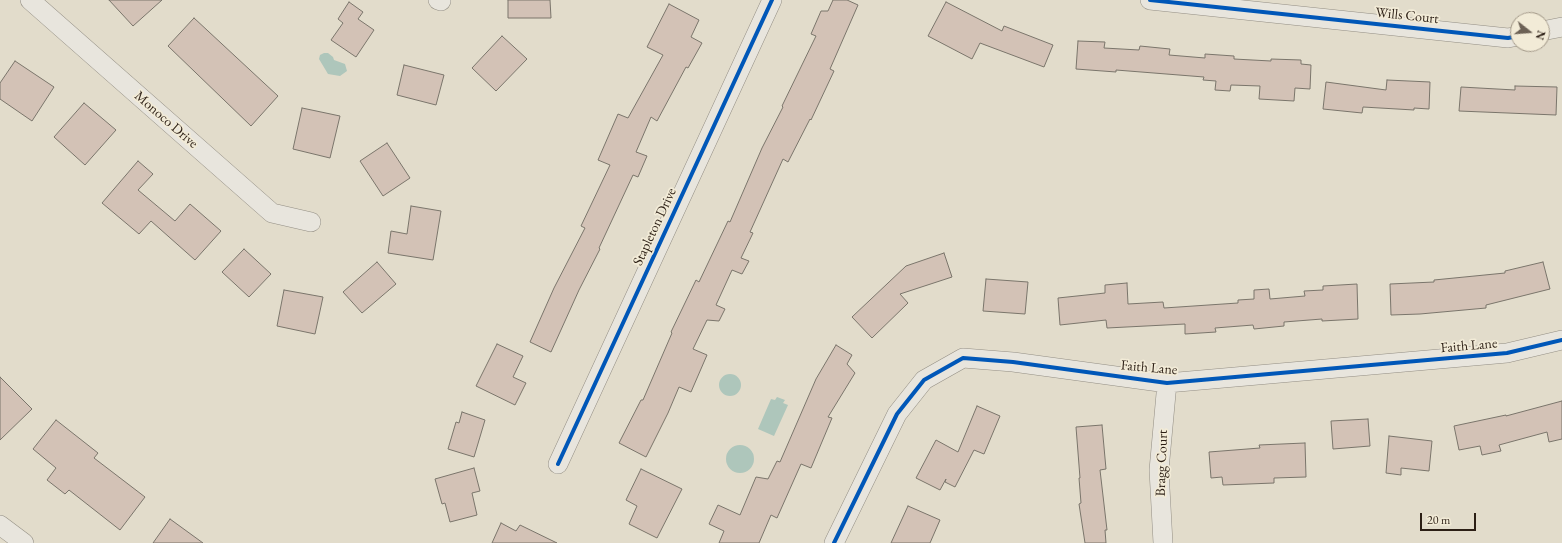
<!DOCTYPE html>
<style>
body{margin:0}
#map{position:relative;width:1562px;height:543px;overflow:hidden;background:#e2dccb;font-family:"EB Garamond",serif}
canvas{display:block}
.north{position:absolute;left:1510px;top:12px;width:40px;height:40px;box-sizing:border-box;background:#f2ebd7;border:1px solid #a39989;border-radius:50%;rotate:107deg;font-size:11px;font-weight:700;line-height:16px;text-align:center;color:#2c1f15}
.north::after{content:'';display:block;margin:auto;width:14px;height:18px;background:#6c6155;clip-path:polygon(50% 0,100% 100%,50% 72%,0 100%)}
.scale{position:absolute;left:1420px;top:513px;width:56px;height:18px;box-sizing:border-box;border:2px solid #2c1f15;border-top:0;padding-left:5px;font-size:12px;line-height:14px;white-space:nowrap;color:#2c1f15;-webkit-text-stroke:3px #f2ebd7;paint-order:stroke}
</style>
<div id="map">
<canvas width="1562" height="543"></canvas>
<div class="north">N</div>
<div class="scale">20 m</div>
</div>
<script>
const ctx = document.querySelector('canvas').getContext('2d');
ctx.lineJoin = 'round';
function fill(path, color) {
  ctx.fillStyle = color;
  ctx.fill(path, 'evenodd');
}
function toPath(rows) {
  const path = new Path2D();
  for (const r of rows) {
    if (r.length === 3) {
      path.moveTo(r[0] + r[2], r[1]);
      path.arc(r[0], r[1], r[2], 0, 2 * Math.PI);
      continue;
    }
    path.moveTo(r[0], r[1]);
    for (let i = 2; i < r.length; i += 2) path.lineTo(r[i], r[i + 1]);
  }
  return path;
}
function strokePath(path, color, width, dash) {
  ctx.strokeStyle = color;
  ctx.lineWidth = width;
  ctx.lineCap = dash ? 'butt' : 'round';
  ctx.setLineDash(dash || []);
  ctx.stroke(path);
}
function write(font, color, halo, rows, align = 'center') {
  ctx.font = font + ' "EB Garamond",serif';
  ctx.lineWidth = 3.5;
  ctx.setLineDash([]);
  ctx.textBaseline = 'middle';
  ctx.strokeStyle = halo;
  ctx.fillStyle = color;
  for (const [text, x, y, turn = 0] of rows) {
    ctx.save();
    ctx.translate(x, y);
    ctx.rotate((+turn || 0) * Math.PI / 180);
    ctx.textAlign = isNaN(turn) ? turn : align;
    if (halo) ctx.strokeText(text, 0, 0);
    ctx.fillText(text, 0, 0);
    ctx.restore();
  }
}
fill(toPath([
 [324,53,328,53,333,57,334,60,345,64,347,71,340,76,328,74,319,59,320,55],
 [730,385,11],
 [777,397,785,400,783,403,788,405,774,436,758,429,771,399,775,400],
 [740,459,14]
]), '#aec6bb');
const building = toPath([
 [109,0,162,0,133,26,109,0],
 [508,0,550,0,551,18,508,18,508,0],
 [833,0,847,0,858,5,830,69,834,71,811,120,810,119,788,162,783,159,750,232,753,233,741,258,749,261,742,274,732,270,716,305,725,309,719,321,707,320,693,349,707,355,691,392,679,387,668,413,646,457,619,443,641,400,643,400,672,333,671,332,696,280,699,282,728,221,730,222,762,148,783,107,782,106,816,36,811,34,821,11,828,11,833,0],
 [349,2,363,12,358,19,374,30,356,57,331,40,343,23,338,19,349,2],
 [946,2,1002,31,1004,26,1053,45,1044,67,980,43,972,59,928,36,946,2],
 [669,4,699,20,691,37,702,43,688,68,686,67,657,121,651,117,636,152,647,156,638,177,633,175,599,248,600,249,579,290,551,352,530,342,554,288,585,228,581,226,610,165,598,160,618,114,628,118,663,55,647,47,669,4],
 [194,18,278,96,251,126,168,46,194,18],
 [502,36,527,59,496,91,472,68,502,36],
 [1078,41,1105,42,1104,48,1139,50,1140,46,1170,49,1169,55,1205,58,1205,54,1234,56,1234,59,1271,61,1271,59,1301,60,1301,64,1311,65,1310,89,1295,88,1294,101,1259,99,1260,86,1231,85,1230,91,1215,90,1216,81,1203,80,1204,77,1116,70,1116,72,1076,69,1078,41],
 [15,61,54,87,32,121,0,99,0,83,15,61],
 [404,65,444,75,436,105,397,95,404,65],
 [1387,80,1430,82,1429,109,1414,108,1414,110,1363,107,1362,113,1323,109,1326,82,1386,90,1387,80],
 [1515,86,1557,87,1556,115,1459,111,1461,87,1515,90,1515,86],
 [84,103,116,130,85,165,54,137,84,103],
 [302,108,340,116,330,158,293,149,302,108],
 [387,143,410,178,383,196,360,161,387,143],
 [138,161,153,174,138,190,175,221,190,204,221,231,195,260,151,221,139,234,102,203,138,161],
 [411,206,441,211,433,260,388,253,391,231,407,234,411,206],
 [244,249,271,274,249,297,222,272,244,249],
 [944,253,952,277,900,294,908,303,872,338,852,317,906,266,944,253],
 [377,262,396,284,362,313,343,292,377,262],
 [1543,262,1550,289,1486,305,1486,308,1420,314,1391,315,1390,284,1434,282,1434,280,1505,273,1505,271,1543,262],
 [986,279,1028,282,1025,314,983,311,986,279],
 [1127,283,1128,304,1163,302,1164,308,1238,303,1238,300,1254,299,1254,290,1269,289,1270,299,1305,296,1304,291,1323,290,1323,286,1357,284,1358,319,1322,321,1322,319,1284,322,1284,326,1254,329,1253,325,1215,328,1216,332,1185,334,1185,324,1107,328,1106,320,1060,325,1058,298,1105,293,1105,285,1127,283],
 [284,290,323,297,315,334,277,326,284,290],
 [497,344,523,356,513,377,526,383,515,405,476,386,497,344],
 [836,345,852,355,847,364,855,373,828,417,832,418,811,468,801,464,777,518,771,515,759,543,719,543,724,531,709,524,718,505,740,515,756,477,768,479,777,461,780,462,816,379,836,345],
 [0,377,32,409,0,440,0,377],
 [1562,401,1562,439,1549,442,1547,432,1499,445,1501,451,1482,455,1480,446,1459,450,1454,426,1506,415,1506,416,1562,401],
 [977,406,1000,416,984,454,974,450,955,487,945,482,946,479,940,490,916,478,936,440,958,452,977,406],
 [462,412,485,420,474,457,448,449,456,422,459,423,462,412],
 [1368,419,1370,446,1333,449,1331,421,1368,419],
 [56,420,98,453,94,458,145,497,120,530,69,490,65,494,47,480,56,468,33,449,56,420],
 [1102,425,1106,469,1100,470,1107,530,1105,530,1106,543,1085,543,1079,504,1081,503,1079,478,1080,478,1076,427,1102,425],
 [1389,436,1432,441,1429,471,1401,468,1401,475,1386,473,1389,436],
 [1305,443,1306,477,1274,478,1274,483,1223,485,1222,477,1211,478,1209,452,1260,448,1259,445,1305,443],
 [474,468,480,491,472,493,477,515,450,522,445,503,442,504,435,479,474,468],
 [641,469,682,489,657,538,629,524,637,506,626,500,641,469],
 [908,506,940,520,930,543,891,543,908,506],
 [170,519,203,543,153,543,170,519],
 [501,523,516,531,520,525,557,543,492,543,501,523]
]);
fill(building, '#d3c2b6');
strokePath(building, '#7a756b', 1);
const street = toPath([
 [30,0,272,213,311,222],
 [438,0,441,1],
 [1150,0,1508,38,1518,36],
 [1542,31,1562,27],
 [558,464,772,0],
 [0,525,24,543],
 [834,543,897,414,924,380,963,358,1013,362,1167,383,1507,353,1562,340],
 [1163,543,1159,470,1167,383]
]);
strokePath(street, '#938e84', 20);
strokePath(street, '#e8e5dd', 19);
strokePath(toPath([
 [1150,0,1508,38,1518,36],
 [558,464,772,0],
 [834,543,897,414,924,380,963,358,1013,362,1167,383,1507,353,1562,340]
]), '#0057b8', 4);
write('14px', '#2c1f15', '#f2ebd7', [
 ["Wills Court",1407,16,6],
 ["Monoco Drive",166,120,41],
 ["Stapleton Drive",655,227,-65],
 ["Faith Lane",1469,346,-5],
 ["Faith Lane",1149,368,5],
 ["Bragg Court",1162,463,-88]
]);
</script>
